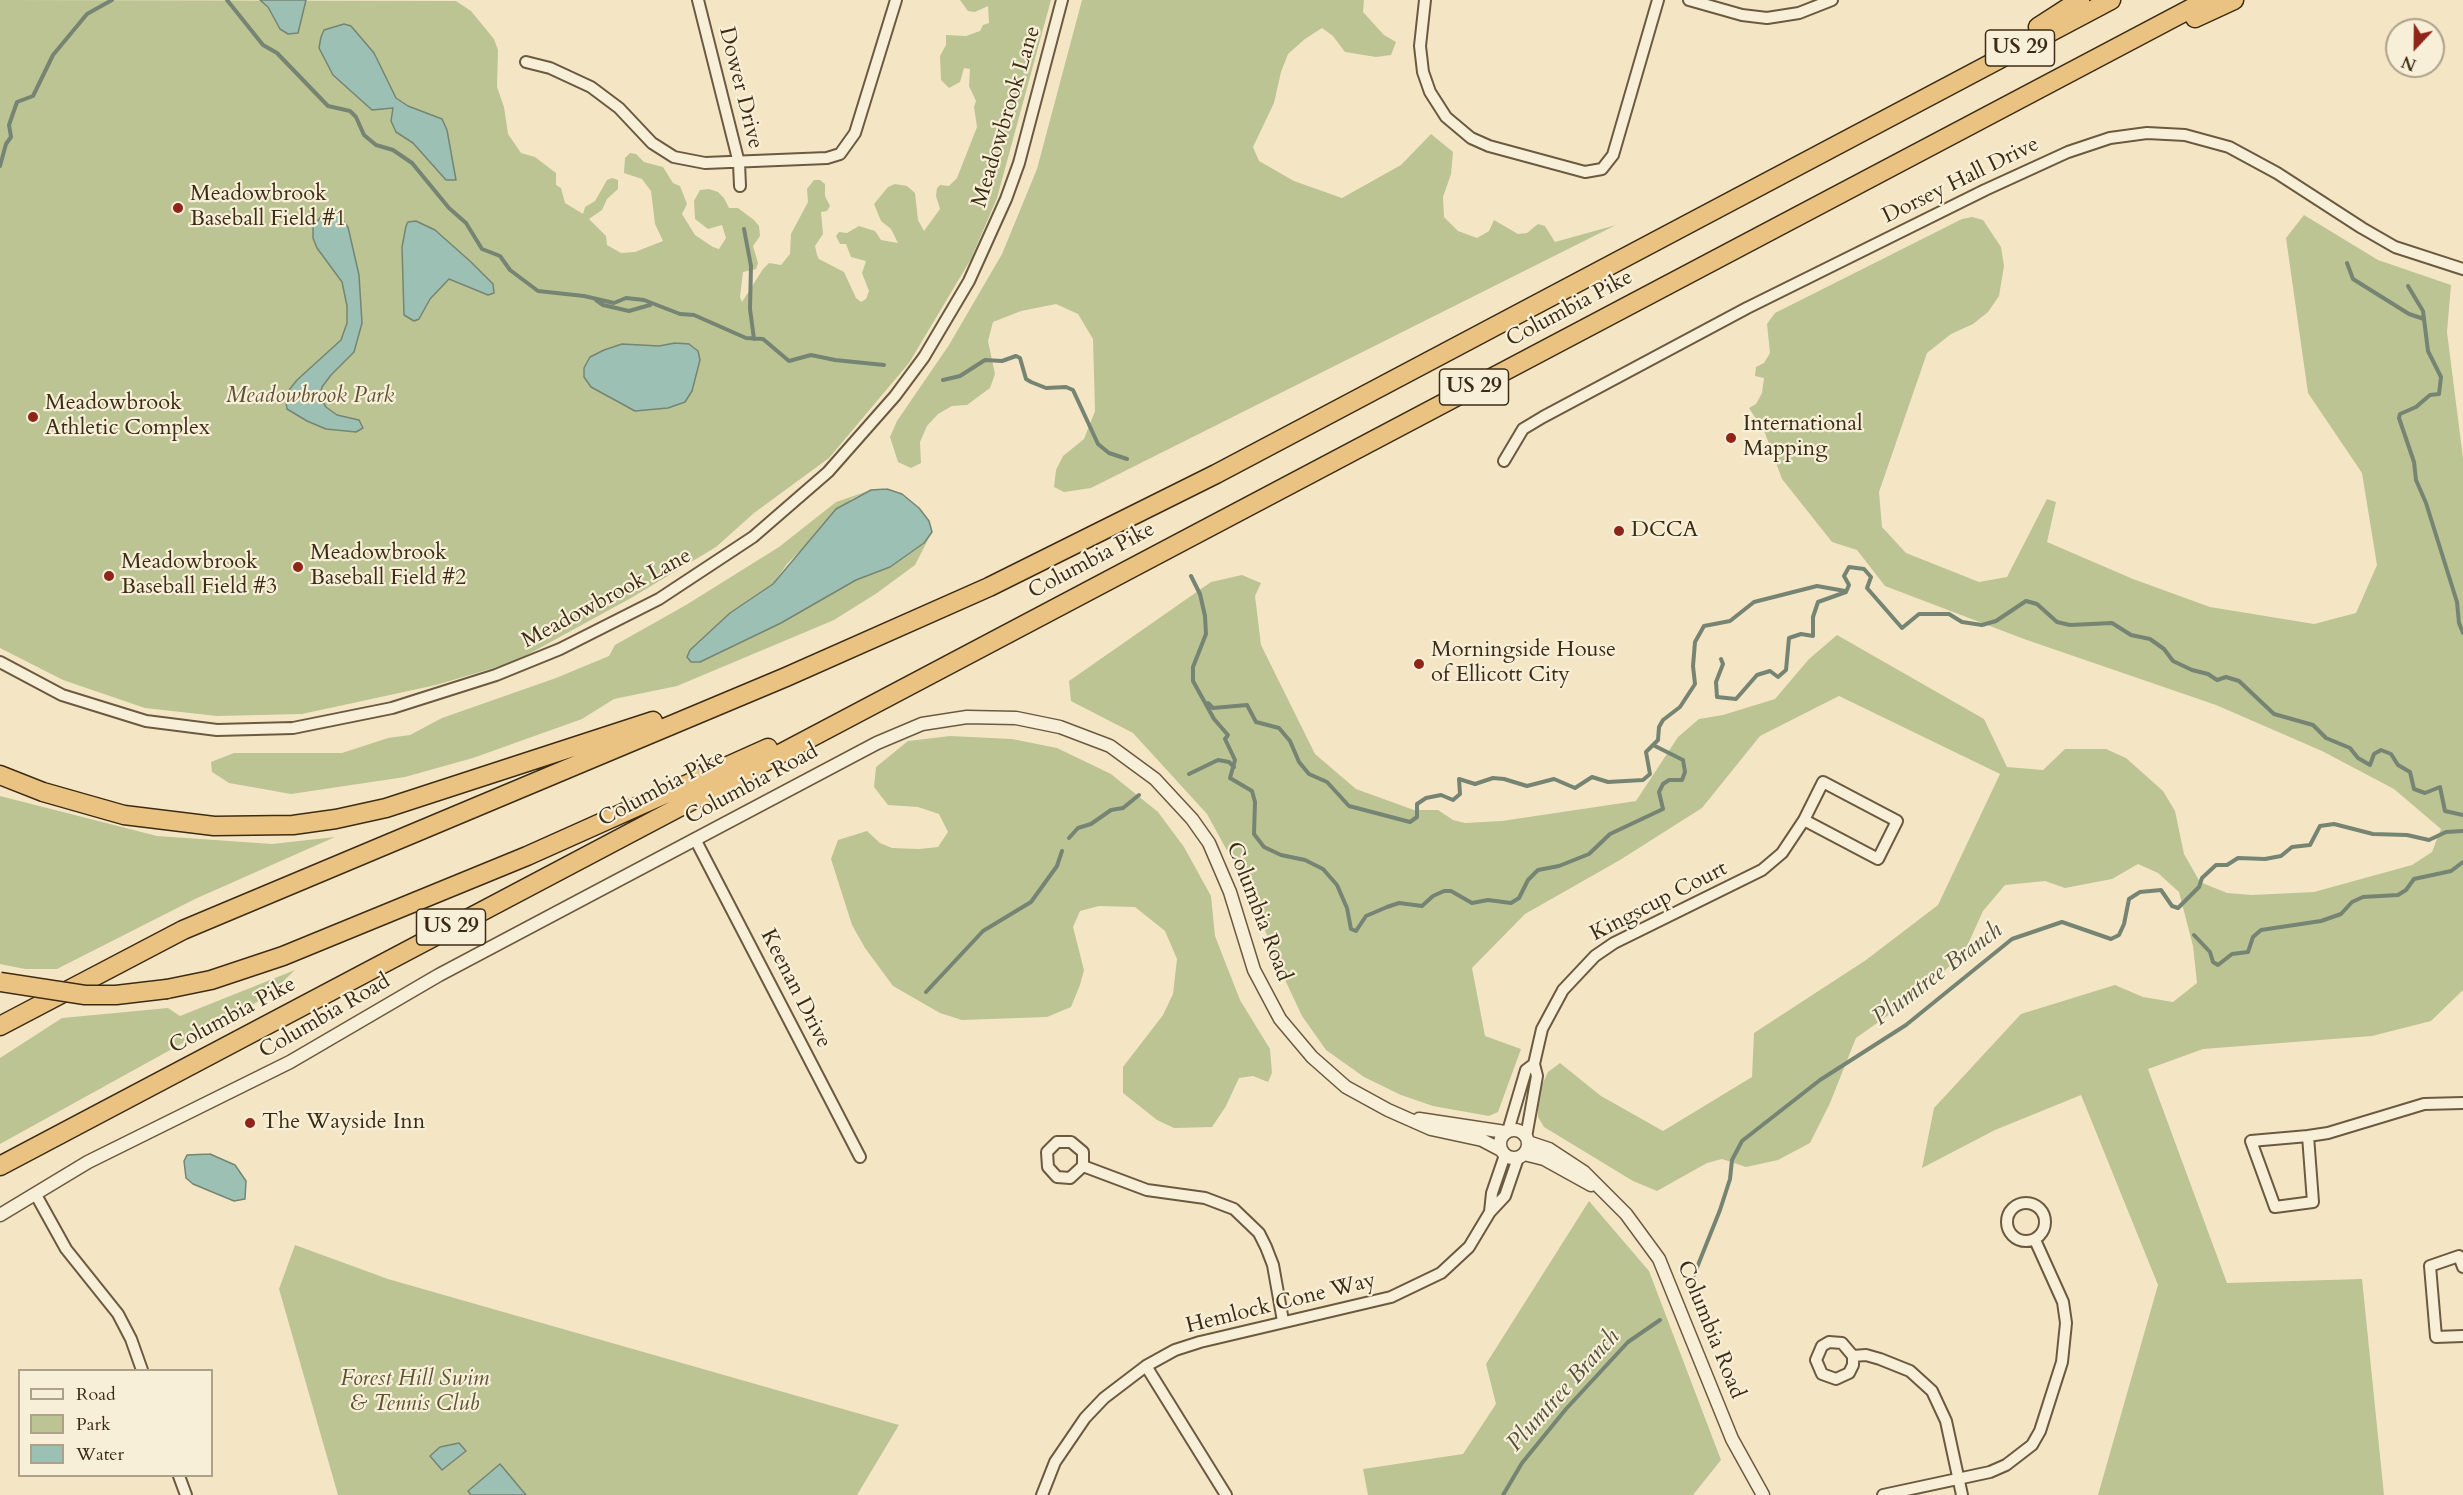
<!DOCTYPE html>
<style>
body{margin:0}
#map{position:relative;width:2463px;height:1495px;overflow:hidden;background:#f4e6c5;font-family:Cardo,serif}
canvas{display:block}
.legend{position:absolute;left:18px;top:1369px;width:195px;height:108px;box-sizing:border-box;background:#f8efd9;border:2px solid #ada18a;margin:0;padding:8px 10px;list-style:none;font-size:18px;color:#3d2c14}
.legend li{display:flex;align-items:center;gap:12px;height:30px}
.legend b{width:30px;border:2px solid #ada18a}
.north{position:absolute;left:2385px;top:18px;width:60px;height:60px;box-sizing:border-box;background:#f8efd9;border:2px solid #ada18a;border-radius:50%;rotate:202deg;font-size:16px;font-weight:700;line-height:24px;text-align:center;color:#3d2c14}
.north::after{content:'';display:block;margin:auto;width:21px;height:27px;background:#8f2418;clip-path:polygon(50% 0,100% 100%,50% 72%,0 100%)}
</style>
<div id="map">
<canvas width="2463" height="1495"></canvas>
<ul class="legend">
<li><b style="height:8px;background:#f8efd9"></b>Road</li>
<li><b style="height:16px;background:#bcc494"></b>Park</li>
<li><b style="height:16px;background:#9cc0b3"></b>Water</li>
</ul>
<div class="north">N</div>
</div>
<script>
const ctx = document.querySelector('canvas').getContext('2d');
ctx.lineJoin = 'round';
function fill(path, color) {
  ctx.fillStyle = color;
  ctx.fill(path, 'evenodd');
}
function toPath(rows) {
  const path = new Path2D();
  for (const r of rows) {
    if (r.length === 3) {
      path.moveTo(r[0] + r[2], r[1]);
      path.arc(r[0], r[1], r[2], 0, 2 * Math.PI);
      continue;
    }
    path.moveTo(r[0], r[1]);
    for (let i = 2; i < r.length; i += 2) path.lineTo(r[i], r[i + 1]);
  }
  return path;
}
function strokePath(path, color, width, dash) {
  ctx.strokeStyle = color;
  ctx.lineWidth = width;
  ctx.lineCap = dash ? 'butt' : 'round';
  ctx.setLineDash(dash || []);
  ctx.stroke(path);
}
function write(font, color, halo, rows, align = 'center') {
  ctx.font = font + ' Cardo,serif';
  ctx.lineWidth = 4.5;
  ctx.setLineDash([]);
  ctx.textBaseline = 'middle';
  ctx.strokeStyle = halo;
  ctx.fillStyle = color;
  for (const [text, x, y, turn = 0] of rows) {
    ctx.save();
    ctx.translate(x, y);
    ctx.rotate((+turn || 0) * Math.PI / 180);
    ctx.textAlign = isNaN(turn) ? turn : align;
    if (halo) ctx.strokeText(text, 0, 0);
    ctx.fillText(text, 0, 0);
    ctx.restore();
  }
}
fill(toPath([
 [0,0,456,1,471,11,494,39,498,50,497,87,504,107,508,134,521,153,535,157,556,173,556,185,561,188,565,203,583,214,585,207,595,201,607,180,612,178,618,180,618,189,607,199,602,210,589,219,606,236,607,245,621,253,635,252,663,241,655,224,651,191,642,179,624,173,625,158,630,153,636,154,644,162,663,167,673,183,680,186,687,204,682,214,695,235,713,247,719,249,726,238,722,225,708,229,695,219,694,201,700,190,709,189,718,192,724,198,729,208,738,208,754,220,759,226,760,236,753,246,758,263,756,269,743,272,740,297,742,302,763,269,769,263,781,265,790,254,791,234,808,202,807,189,814,180,820,180,825,184,825,196,830,206,827,211,821,212,823,234,815,246,817,255,819,259,844,272,856,298,861,302,866,299,869,291,862,273,866,261,851,257,846,244,840,244,836,236,839,232,847,233,859,226,875,231,881,240,898,243,891,229,881,221,874,204,888,187,895,184,907,186,915,193,918,220,924,231,940,209,936,196,937,188,940,185,949,186,957,178,977,127,974,107,976,101,969,86,970,69,964,68,960,82,949,88,941,80,940,56,946,45,946,35,966,36,980,31,983,25,989,23,988,6,975,12,968,11,960,0,1051,0,997,198,971,259,909,363,829,458,754,513,716,547,631,598,514,662,436,685,302,714,217,716,145,708,63,680,0,648],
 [1082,0,1364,0,1363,12,1384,35,1396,42,1391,55,1376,57,1345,52,1333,36,1322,28,1305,39,1288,54,1281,72,1274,103,1253,147,1259,161,1294,181,1342,198,1401,165,1431,134,1453,152,1451,174,1443,197,1444,217,1458,231,1477,238,1489,231,1494,220,1518,234,1527,233,1538,224,1545,226,1555,242,1616,225,1091,488,1064,492,1054,487,1056,470,1063,456,1084,439,1095,411,1093,339,1078,314,1056,304,1021,311,993,322,988,341,995,374,990,388,967,405,952,406,938,414,927,426,920,442,921,463,911,468,898,462,890,437,897,421,949,345,1002,254,1037,169],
 [2304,215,2378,260,2451,285,2447,332,2463,458,2463,990,2431,1021,2372,1036,2203,1049,2148,1069,2227,1283,2362,1279,2384,1495,2098,1495,2158,1285,2081,1095,1995,1130,1922,1168,1934,1108,2021,1014,2115,985,2143,997,2173,1002,2197,983,2193,946,2179,892,2158,873,2138,864,2112,879,2065,888,2045,881,2005,885,1983,911,1963,955,1911,999,1856,1038,1830,1103,1810,1143,1778,1160,1746,1167,1722,1159,1707,1163,1657,1191,1633,1181,1544,1127,1538,1117,1538,1094,1548,1072,1560,1063,1601,1096,1663,1131,1752,1077,1754,1033,1866,960,1938,905,2000,774,1839,696,1760,736,1702,808,1620,860,1525,914,1472,968,1485,1036,1521,1049,1498,1112,1489,1116,1433,1106,1401,1095,1364,1077,1326,1050,1302,1016,1278,965,1254,900,1207,814,1133,733,1071,701,1069,681,1211,582,1242,575,1261,583,1255,596,1261,645,1315,754,1356,789,1414,810,1438,810,1453,820,1465,823,1502,821,1636,801,1678,737,1699,719,1723,715,1775,699,1809,659,1837,635,1984,719,2007,767,2043,770,2065,749,2106,749,2126,758,2163,791,2175,811,2184,854,2200,882,2227,893,2252,895,2314,892,2412,865,2432,852,2441,829,2394,789,2322,751,2216,705,2024,639,1885,586,1857,550,1832,542,1782,479,1765,433,1749,408,1756,404,1762,393,1764,378,1755,376,1756,367,1764,363,1770,353,1767,324,1775,313,1962,219,1972,217,1983,220,2001,247,2004,266,1999,296,1988,312,1973,324,1951,334,1927,353,1879,492,1882,527,1906,553,1979,582,2007,577,2047,499,2056,502,2047,542,2133,579,2210,607,2314,624,2356,613,2377,565,2362,473,2308,393,2286,238],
 [871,490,851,499,787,564,773,584,730,613,690,650,700,662,781,623,856,580,890,567,924,543,932,532,915,565,877,593,834,620,777,644,677,686,614,699,582,719,473,758,405,777,291,794,229,783,212,772,211,762,234,753,342,753,388,738,410,735,442,718,556,678,609,656,615,645,686,605,779,547,836,502],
 [950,736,1012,739,1057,748,1111,774,1158,812,1184,847,1211,896,1215,936,1240,1000,1270,1049,1272,1073,1268,1082,1253,1076,1239,1078,1226,1106,1212,1127,1174,1128,1157,1120,1123,1093,1123,1067,1163,1015,1173,994,1177,959,1165,931,1135,907,1099,906,1080,911,1073,927,1084,970,1080,985,1071,1007,1047,1017,962,1020,940,1013,893,986,865,948,852,925,831,859,838,840,867,831,880,843,892,848,919,849,938,847,948,832,939,814,918,807,888,805,874,787,876,767,908,741],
 [0,796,157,836,272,844,335,837,195,899,57,969,25,969,0,964],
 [295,970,268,996,0,1144,0,1058,62,1018,168,1008,180,1016],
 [1589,1201,1649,1271,1721,1460,1693,1495,1368,1495,1363,1469,1463,1454,1496,1404,1486,1364],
 [295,1245,388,1279,899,1425,857,1495,338,1495,279,1289]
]), '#bcc494');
const water = toPath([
 [260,0,306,0,298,33,288,34,280,29,268,7,260,0],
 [344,24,351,26,374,53,396,98,408,106,442,119,447,130,456,180,446,180,413,143,396,132,391,121,393,108,372,110,333,75,319,48,321,37,324,30,344,24],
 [334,209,348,227,359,275,362,323,354,352,331,375,322,387,320,397,326,407,337,415,359,420,363,428,356,432,326,429,307,421,287,409,285,395,297,380,341,340,347,323,347,306,342,282,317,248,313,238,313,226,326,211,334,209],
 [416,221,435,230,471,262,493,284,494,293,488,295,449,279,430,299,419,319,414,321,404,315,402,247,406,226,408,222,416,221],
 [675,343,689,344,698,351,700,360,692,391,685,402,668,408,635,411,591,387,584,377,584,368,590,357,604,350,622,344,659,346,675,343],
 [887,489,902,494,919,508,929,521,932,532,924,543,890,567,856,580,781,623,700,662,691,662,687,657,690,650,730,613,773,584,836,509,871,490,887,489],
 [210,1154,235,1165,246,1181,245,1199,234,1201,193,1184,186,1178,184,1161,187,1155,210,1154],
 [459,1443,466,1451,442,1470,430,1456,440,1447,459,1443],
 [500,1464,526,1495,471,1495,468,1491,500,1464]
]);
fill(water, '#9cc0b3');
strokePath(water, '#768573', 1.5);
strokePath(toPath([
 [227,0,263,45,277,53,328,106,350,111,356,117,364,135,376,145,393,150,412,163,449,208,466,223,482,249,500,256,510,270,538,291,584,296,614,303,626,298,644,300,680,314,694,315,746,338,763,339,789,361,811,355,835,360,884,365],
 [0,166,6,144,11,137,9,125,17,102,33,96,53,55,87,14,112,0],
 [744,229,751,266,750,309,754,339],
 [2347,263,2353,279,2409,314,2424,319],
 [2408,286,2423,311,2428,351,2441,377,2439,394,2430,395,2416,407,2400,414,2399,418,2414,462,2416,480,2426,503,2457,602,2459,623,2463,633],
 [596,300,603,305,629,311,650,305],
 [943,380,960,376,985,360,1002,361,1016,356,1020,358,1026,379,1031,382,1046,388,1066,387,1073,390,1098,444,1109,453,1127,459],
 [1191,576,1200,594,1205,616,1206,634,1193,667,1193,681,1214,719,1228,735,1225,739,1235,760,1230,778,1252,791,1255,802,1254,834,1264,847,1281,855,1305,860,1323,869,1337,885,1347,908,1351,929,1356,931,1366,916,1387,907,1399,903,1422,906,1433,896,1444,891,1451,891,1472,903,1488,900,1511,903,1519,898,1528,880,1538,870,1559,866,1589,854,1610,834,1663,809,1659,792,1663,784,1669,780,1682,780,1685,772,1683,760,1655,746],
 [1721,659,1723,664,1716,682,1717,697,1736,699,1757,675,1770,671,1778,677,1786,670,1789,638,1801,634,1813,636,1813,617,1818,602,1846,592,1849,585,1844,576,1849,567,1864,569,1871,577,1867,588,1902,628,1919,614,1949,614,1962,622,1982,625,1996,621,2026,601,2037,604,2057,622,2070,625,2112,623,2131,635,2150,639,2164,649,2173,661,2192,670,2208,674,2217,680,2226,677,2239,681,2274,714,2313,725,2326,738,2350,748,2358,758,2370,765,2374,754,2381,750,2391,754,2398,765,2410,772,2414,789,2425,793,2440,787,2445,811,2463,815],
 [1208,703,1213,708,1247,705,1256,722,1279,728,1290,741,1299,762,1309,774,1327,782,1349,806,1410,822,1417,817,1417,804,1426,798,1441,795,1453,800,1460,794,1459,779,1475,784,1493,778,1504,779,1527,786,1554,779,1575,788,1592,777,1608,782,1643,780,1650,774,1646,752,1658,740,1659,727,1663,720,1680,707,1695,684,1693,666,1695,642,1704,626,1730,621,1754,602,1817,586,1845,591],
 [1189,774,1218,760,1229,762,1234,767],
 [1069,838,1078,828,1091,824,1111,810,1123,808,1139,795],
 [2194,935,2210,952,2213,962,2218,965,2232,954,2248,952,2253,937,2261,930,2321,921,2341,914,2352,902,2363,897,2398,895,2406,890,2414,879,2451,871,2463,862],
 [926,992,983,931,1031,902,1057,866,1062,851],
 [1694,1275,1720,1210,1730,1179,1732,1160,1742,1141,1820,1080,1906,1025,2012,939,2062,922,2111,939,2119,935,2124,924,2129,899,2140,892,2161,890,2172,906,2178,908,2199,887,2202,878,2216,865,2227,865,2238,858,2265,859,2281,856,2292,847,2310,845,2320,826,2334,824,2373,834,2407,835,2429,840,2446,832,2463,831],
 [1503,1495,1522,1463,1566,1409,1628,1342,1660,1320]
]), '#768573', 4);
const minor = toPath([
 [698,0,739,163,740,186],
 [1425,0,1420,46,1423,72,1430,92,1446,117,1471,138,1489,146,1585,172,1602,169,1613,155,1658,0],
 [1689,0,1742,15,1767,18,1799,13,1832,0],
 [526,62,550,68,591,87,619,108,652,143,674,157,705,163,827,158,840,154,855,133,896,0],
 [1504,461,1523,429,1543,417,1747,308,1985,190,2068,152,2110,138,2147,133,2185,135,2229,147,2277,173,2362,228,2395,247,2463,269],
 [0,662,62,695,146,721,217,730,293,728,392,708,496,675,560,649,659,599,753,537,828,472,895,396,924,357,969,281,1006,199,1019,163,1062,0],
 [695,839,860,1157],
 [1508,1131,1526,1070,1534,1064],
 [2308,1136,2313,1202,2275,1207,2251,1141,2308,1136],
 [2308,1136,2328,1133,2424,1104,2463,1103],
 [1526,1137,1537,1076,1534,1064,1542,1029,1563,990,1595,956,1614,943,1762,870,1782,853,1804,820,1878,859,1897,821,1823,782,1804,820],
 [1083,1166,1070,1178,1057,1177,1048,1167,1047,1152,1057,1142,1071,1142,1083,1152,1083,1166,1147,1190,1205,1198,1234,1209,1259,1233,1266,1247,1273,1265,1283,1321],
 [36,1195,66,1249,118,1314,131,1339,142,1370],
 [2026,1222,19],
 [1490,1212,1492,1193,1505,1155],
 [2463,1267,2459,1256,2430,1266,2436,1337,2463,1336],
 [1853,1356,1853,1365,1849,1373,1836,1379,1822,1374,1816,1360,1822,1346,1829,1342,1842,1343,1853,1356,1866,1355,1880,1359,1910,1371,1932,1391,1946,1421,1962,1495],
 [1146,1366,1226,1495],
 [179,1476,186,1495],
 [1042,1495,1055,1462,1085,1418,1104,1398,1146,1366,1175,1350,1200,1342,1391,1297,1441,1273,1469,1247,1490,1212,1505,1196,1518,1158],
 [1883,1495,1990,1472,2006,1465,2032,1445,2040,1431,2062,1362,2066,1323,2063,1302,2035,1240]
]);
const tertiary = toPath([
 [1419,1119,1505,1132],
 [1514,1144,14],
 [1528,1142,1549,1149,1584,1172,1626,1214,1659,1259,1732,1439,1763,1495],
 [1524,1154,1544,1159,1591,1185],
 [0,1215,88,1162,290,1062,439,975,877,743,922,724,967,717,1016,718,1060,727,1110,746,1155,779,1192,819,1209,843,1230,892,1254,970,1280,1019,1312,1057,1346,1087,1388,1110,1431,1129,1482,1140,1501,1150]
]);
const motorway = toPath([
 [2195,18,2234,0],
 [2038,27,2080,0],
 [0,775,43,792,124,815,214,826,293,825,336,819,386,808,653,721],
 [167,989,211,980,283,956,527,856,768,748],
 [0,1026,183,930,786,677,989,587,1216,474,2111,0],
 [0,1166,2207,0]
]);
strokePath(minor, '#6b5a40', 14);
strokePath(tertiary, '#6b5a40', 15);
strokePath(motorway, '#3d2c14', 21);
strokePath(minor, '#f8efd9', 10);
strokePath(tertiary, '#f8efd9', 12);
strokePath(motorway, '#eac382', 18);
const motorwayBridge = toPath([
 [0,982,85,995,116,995,167,989]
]);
strokePath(motorwayBridge, '#3d2c14', 21, []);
strokePath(motorwayBridge, '#eac382', 18);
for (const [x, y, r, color] of [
 [178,208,6,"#8f2418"],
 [33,417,6,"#8f2418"],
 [1731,438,6,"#8f2418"],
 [1619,531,6,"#8f2418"],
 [298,567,6,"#8f2418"],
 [109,576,6,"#8f2418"],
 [1419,664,6,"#8f2418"],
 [250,1123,6,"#8f2418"]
]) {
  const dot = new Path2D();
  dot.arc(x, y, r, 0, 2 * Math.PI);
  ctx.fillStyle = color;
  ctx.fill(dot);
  strokePath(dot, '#f8efd9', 2);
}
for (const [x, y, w] of [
 [2020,48,69],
 [1474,387,69],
 [451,927,69]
]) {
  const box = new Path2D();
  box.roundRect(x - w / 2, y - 18, w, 36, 4.5);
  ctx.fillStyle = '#f8efd9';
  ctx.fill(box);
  strokePath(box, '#3d2c14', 1.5);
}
write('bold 21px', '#3d2c14', null, [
 ["US 29",2020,48],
 ["US 29",1474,387],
 ["US 29",451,927]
]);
write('22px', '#3d2c14', '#f8efd9', [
 ["Dower Drive",740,88,76],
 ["Meadowbrook Lane",1007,117,-73],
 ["Dorsey Hall Drive",1961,181,-26],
 ["Columbia Pike",1570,309,-28],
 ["Columbia Pike",1092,561,-28],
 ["Meadowbrook Lane",607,599,-28],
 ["Columbia Road",752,785,-28],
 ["Columbia Pike",662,789,-28],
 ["Kingscup Court",1659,902,-27],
 ["Columbia Road",1258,912,69],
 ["Keenan Drive",795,989,63],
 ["Columbia Pike",233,1016,-28],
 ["Columbia Road",325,1017,-30],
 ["Hemlock Cone Way",1281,1304,-14],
 ["Columbia Road",1710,1330,68]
]);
write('22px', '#3d2c14', '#f8efd9', [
 ["Meadowbrook",190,195],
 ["Baseball Field #1",190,220],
 ["Meadowbrook",45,404],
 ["Athletic Complex",45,429],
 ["International",1743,425],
 ["Mapping",1743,450],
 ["DCCA",1631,531],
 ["Meadowbrook",310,554],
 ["Baseball Field #2",310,579],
 ["Meadowbrook",121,563],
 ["Baseball Field #3",121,588],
 ["Morningside House",1431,651],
 ["of Ellicott City",1431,676],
 ["The Wayside Inn",262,1123]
], 'left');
write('italic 22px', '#5d5234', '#f8efd9', [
 ["Meadowbrook Park",310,397],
 ["Forest Hill Swim",415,1380],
 ["& Tennis Club",415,1405]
]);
write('italic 24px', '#55513c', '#f8efd9', [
 ["Plumtree Branch",1938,975,-37],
 ["Plumtree Branch",1564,1391,-48]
]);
</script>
